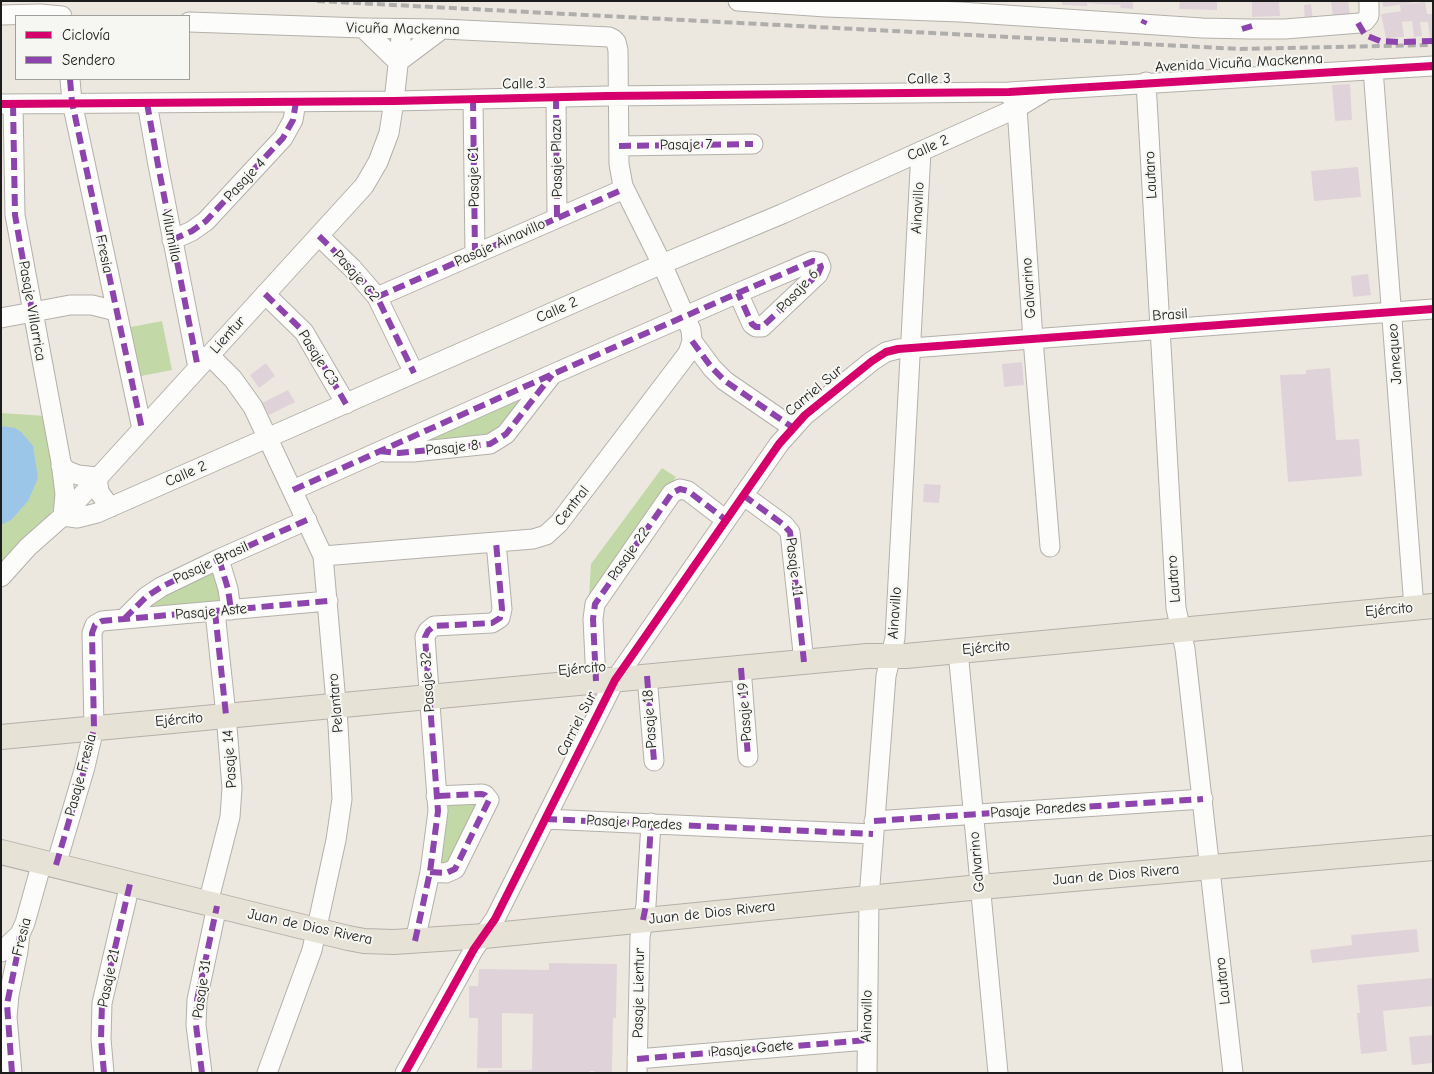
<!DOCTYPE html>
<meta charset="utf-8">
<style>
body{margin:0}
#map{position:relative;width:1434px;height:1074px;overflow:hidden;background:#ede8df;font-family:"Comic Neue",sans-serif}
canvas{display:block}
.frame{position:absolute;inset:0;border:2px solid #1c1c1c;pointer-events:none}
.legend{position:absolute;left:15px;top:15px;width:175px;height:65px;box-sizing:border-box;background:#f6f6f2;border:1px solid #9f9f9c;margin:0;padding:6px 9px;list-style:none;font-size:15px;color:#1c1c1c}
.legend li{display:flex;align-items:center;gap:10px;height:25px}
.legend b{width:25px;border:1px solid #9f9f9c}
</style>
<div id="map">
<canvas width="1434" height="1074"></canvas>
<div class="frame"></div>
<ul class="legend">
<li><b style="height:6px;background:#d6006c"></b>Ciclovía</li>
<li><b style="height:6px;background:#8e44ad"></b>Sendero</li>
</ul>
</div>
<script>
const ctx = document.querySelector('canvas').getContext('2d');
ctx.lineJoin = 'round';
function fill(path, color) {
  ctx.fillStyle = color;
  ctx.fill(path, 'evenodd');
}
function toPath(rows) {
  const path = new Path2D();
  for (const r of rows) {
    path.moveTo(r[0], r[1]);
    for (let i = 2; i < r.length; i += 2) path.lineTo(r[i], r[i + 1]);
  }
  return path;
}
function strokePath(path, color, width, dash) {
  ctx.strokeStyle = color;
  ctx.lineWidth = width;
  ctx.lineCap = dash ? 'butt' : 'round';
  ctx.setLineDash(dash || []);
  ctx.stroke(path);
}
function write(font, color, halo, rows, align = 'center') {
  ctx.font = font + ' "Comic Neue",sans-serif';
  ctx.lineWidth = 4;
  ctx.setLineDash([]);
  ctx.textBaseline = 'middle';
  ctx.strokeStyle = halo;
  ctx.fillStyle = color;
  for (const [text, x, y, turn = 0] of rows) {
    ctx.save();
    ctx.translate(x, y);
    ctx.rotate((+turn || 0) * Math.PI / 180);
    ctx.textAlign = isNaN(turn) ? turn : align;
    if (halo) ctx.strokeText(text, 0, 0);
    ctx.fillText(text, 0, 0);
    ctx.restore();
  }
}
fill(toPath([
 [162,321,172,370,136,377,126,328],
 [538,383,489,440,403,449],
 [1,413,46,416,58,503,48,517,1,564],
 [662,468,676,477,589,598,591,564],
 [211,569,216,573,225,601,139,614,147,601],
 [442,802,484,803,453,863,439,867]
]), '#c2d8a6');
fill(toPath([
 [1,426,15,428,21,432,33,446,38,478,28,501,11,520,1,525]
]), '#9bc6e8');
fill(toPath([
 [1062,1,1133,1,1133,9,1120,8,1121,5,1098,4,1087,3,1087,6,1062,5],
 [1180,1,1217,1,1217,10,1179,9],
 [1252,1,1279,1,1280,16,1252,17],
 [1348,1,1350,14,1333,16,1331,2],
 [1382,1,1412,1,1412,3,1383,7],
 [1425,2,1427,14,1433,14,1433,38,1430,38,1428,22,1420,22,1422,36,1414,37,1412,21,1402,22,1404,37,1386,38,1381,14,1401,11,1400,5],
 [1311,4,1313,22,1305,23,1304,5],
 [1350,84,1352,120,1335,121,1332,85],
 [1358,167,1361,197,1314,201,1311,171],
 [1368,274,1371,295,1353,297,1351,276],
 [1022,362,1024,385,1004,387,1002,364],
 [266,363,275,376,259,388,250,375],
 [1330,368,1336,440,1359,439,1362,476,1288,482,1280,375,1306,374,1306,370],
 [288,390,295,402,269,415,262,403],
 [924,484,941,485,939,503,923,502],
 [1417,929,1419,952,1312,963,1310,950,1352,945,1351,935],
 [549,963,617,964,616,1018,613,1018,612,1073,594,1073,594,1071,590,1071,590,1073,488,1073,488,1070,532,1070,533,1014,502,1013,502,1068,477,1068,478,1018,469,1018,469,986,478,986,479,969,549,970],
 [1433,978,1433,1006,1383,1011,1387,1051,1361,1054,1357,1013,1360,1013,1357,985],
 [1433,1035,1433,1063,1412,1065,1409,1037]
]), '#dfd3d9');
const minor = toPath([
 [738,1,826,7,960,12,1202,28,1250,29,1285,29,1360,23,1365,21,1369,16,1369,1],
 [1,15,40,14,62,16],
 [189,22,363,28,442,29,609,37,613,39,616,42,618,50,619,164,623,186,662,264,691,330,692,341,712,368,725,381,792,427],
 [363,28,398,62,442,29],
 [1373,69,1414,608],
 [70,79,72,102,142,429],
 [1146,82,1176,608,1185,649,1233,1073],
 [556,97,557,218],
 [1012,98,1017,108,1033,339,1050,547],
 [473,99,475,254],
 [147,103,158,165,198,368],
 [1,104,394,101,607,96,1009,92,1433,66],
 [13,104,15,215,61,462,65,494,63,516],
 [619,146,753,144],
 [319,236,352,268,377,297,414,373],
 [172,240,192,231,206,221,283,138,293,120,296,102],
 [265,294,304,332,346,404],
 [377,297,624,189],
 [1,318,70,305,92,305,116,311],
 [209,355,233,379,253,407,323,556,338,725,342,799,336,840,312,950,267,1073],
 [385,452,413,452,490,444,506,434,551,376],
 [61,466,68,471,78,475,97,477,99,492,107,503,111,507],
 [293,490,553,374,738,293,813,261,819,262,821,267,818,274,762,327,756,327,752,324,738,293],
 [743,495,784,525,790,532,804,662],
 [63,516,77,518,97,513,662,264,782,214,1017,108,1045,91],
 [323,556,533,539,546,535,559,523,688,353,692,341],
 [219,559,228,589,231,610],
 [1,577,28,547,63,516,364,186,378,162,389,133,394,101,402,29],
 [124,619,146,597,161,587,219,559,307,520],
 [958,651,998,1073],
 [741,668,748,757],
 [647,676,654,761],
 [596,681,593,619,595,604,672,493,680,489,688,491,726,520],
 [545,819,873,834],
 [874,821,1203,799],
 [56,865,85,767,94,728,92,633,95,625,102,621,328,601],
 [430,872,446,873,455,869,489,800,485,795,482,794,436,796],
 [208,903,230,817,232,788,226,715,215,612],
 [415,941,430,872,438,811,425,637,428,631,434,626,492,623,500,618,502,609,496,542],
 [1,952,20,934],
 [637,1059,867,1040],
 [12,1073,7,1017,9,995,18,951,20,934,25,923,42,862],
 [104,1073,101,1039,102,1003,130,884],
 [202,1073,196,1025,197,1000,217,906],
 [405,1073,474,949,495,919,615,680,779,444,805,415,872,361,886,352,898,349,1433,309],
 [637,1073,640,937,646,905,651,823],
 [867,1073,869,898,886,676,895,638,921,151]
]);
const major = toPath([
 [1,737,867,656,906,656,1433,606],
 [1,852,348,938,364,941,394,942,484,936,980,887,1433,848]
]);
strokePath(minor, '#b3b0aa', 21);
strokePath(major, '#b3b0aa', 26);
strokePath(minor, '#fcfcfa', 19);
strokePath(major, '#e7e2d6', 24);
strokePath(toPath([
 [317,1,1240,49,1433,45]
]), '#afaead', 4, [8, 4]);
strokePath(toPath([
 [1358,23,1365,35,1380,41,1400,42,1433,41],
 [1143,24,1145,20],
 [1242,29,1252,26],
 [70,79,72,102,142,429],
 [556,97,557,218],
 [473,99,475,254],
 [147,103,158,165,198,368],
 [13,104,15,215,32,311],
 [619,146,753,144],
 [319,236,352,268,377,297,414,373],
 [172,240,192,231,206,221,283,138,293,120,296,102],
 [265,294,304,332,346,404],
 [377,297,624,189],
 [692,341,712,368,725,381,792,427],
 [379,451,399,453,490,444,506,434,552,375],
 [293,490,553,374,738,293,813,261,819,262,821,267,818,274,762,327,756,327,752,324,738,293],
 [743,495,784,525,790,532,804,662],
 [219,559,228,589,231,610],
 [215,612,226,715],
 [124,619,146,597,161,587,219,559,307,520],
 [741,668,748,757],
 [647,676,654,761],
 [596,681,593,619,595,604,672,493,680,489,688,491,726,520],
 [545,819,873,834],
 [874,821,1203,799],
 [56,865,85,767,94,728,92,633,95,625,102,621,328,601],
 [430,872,446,873,455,869,489,800,485,795,482,794,436,796],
 [643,920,646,905,651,823],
 [415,941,430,872,438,811,425,637,428,631,434,626,492,623,500,618,502,609,496,542],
 [637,1059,867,1040],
 [12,1073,7,1004,18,951,20,934],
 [104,1073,101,1039,102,1003,130,884],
 [202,1073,196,1025,197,1000,217,906]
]), '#8e44ad', 6, [12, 6]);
strokePath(toPath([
 [1,104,394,101,607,96,1009,92,1433,66],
 [405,1073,474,949,495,919,615,680,779,444,805,415,872,361,886,352,898,349,1433,309]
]), '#d6006c', 8);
write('15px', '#1c1c1c', '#f6f6f2', [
 ["Vicuña Mackenna",403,29,1],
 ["Avenida Vicuña Mackenna",1239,63,-3],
 ["Calle 3",929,79,-1],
 ["Calle 3",524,84,-1],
 ["Pasaje 7",686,145,-1],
 ["Calle 2",928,148,-24],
 ["Pasaje Plaza",557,158,-91],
 ["Lautaro",1151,175,-93],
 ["Pasaje C1",474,177,-91],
 ["Pasaje 4",245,180,-47],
 ["Ainavillo",918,208,-87],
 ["Vilumilla",171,236,79],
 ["Pasaje Ainavillo",500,243,-24],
 ["Fresia",104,254,78],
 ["Pasaje C2",356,276,49],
 ["Galvarino",1029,288,-94],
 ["Pasaje 6",798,291,-47],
 ["Calle 2",557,310,-24],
 ["Pasaje Villarrica",32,311,80],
 ["Brasil",1170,315,-4],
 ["Lientur",228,335,-48],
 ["Janequeo",1395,354,-94],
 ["Pasaje C3",318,358,58],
 ["Carriel Sur",814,391,-40],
 ["Pasaje 8",452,448,-6],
 ["Calle 2",186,474,-24],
 ["Central",572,506,-52],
 ["Pasaje 22",629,554,-55],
 ["Pasaje Brasil",211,563,-25],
 ["Pasaje .11",794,567,83],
 ["Lautaro",1174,579,-94],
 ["Ejército",1389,610,-5],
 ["Pasaje Aste",211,612,-5],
 ["Ainavillo",895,613,-86],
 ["Ejército",986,648,-5],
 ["Ejército",582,669,-5],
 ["Pasaje 32",428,682,-94],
 ["Pelantaro",336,703,-95],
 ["Pasaje 19",745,712,-94],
 ["Pasaje 18",650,719,-94],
 ["Ejército",179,720,-5],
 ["Carriel Sur",577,724,-63],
 ["Pasaje 14",230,759,-94],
 ["Pasaje Fresia",81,775,-75],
 ["Pasaje Paredes",1038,810,-4],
 ["Pasaje Paredes",634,823,3],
 ["Galvarino",977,862,-95],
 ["Juan de Dios Rivera",1116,875,-5],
 ["Juan de Dios Rivera",712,913,-6],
 ["Juan de Dios Rivera",310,927,12],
 ["Fresia",22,937,-76],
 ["Pasaje 21",109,978,-78],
 ["Lautaro",1223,981,-96],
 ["Pasaje 31",202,989,-82],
 ["Pasaje Lientur",639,993,-89],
 ["Ainavillo",867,1016,-89],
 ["Pasaje Gaete",752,1049,-5]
]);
</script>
